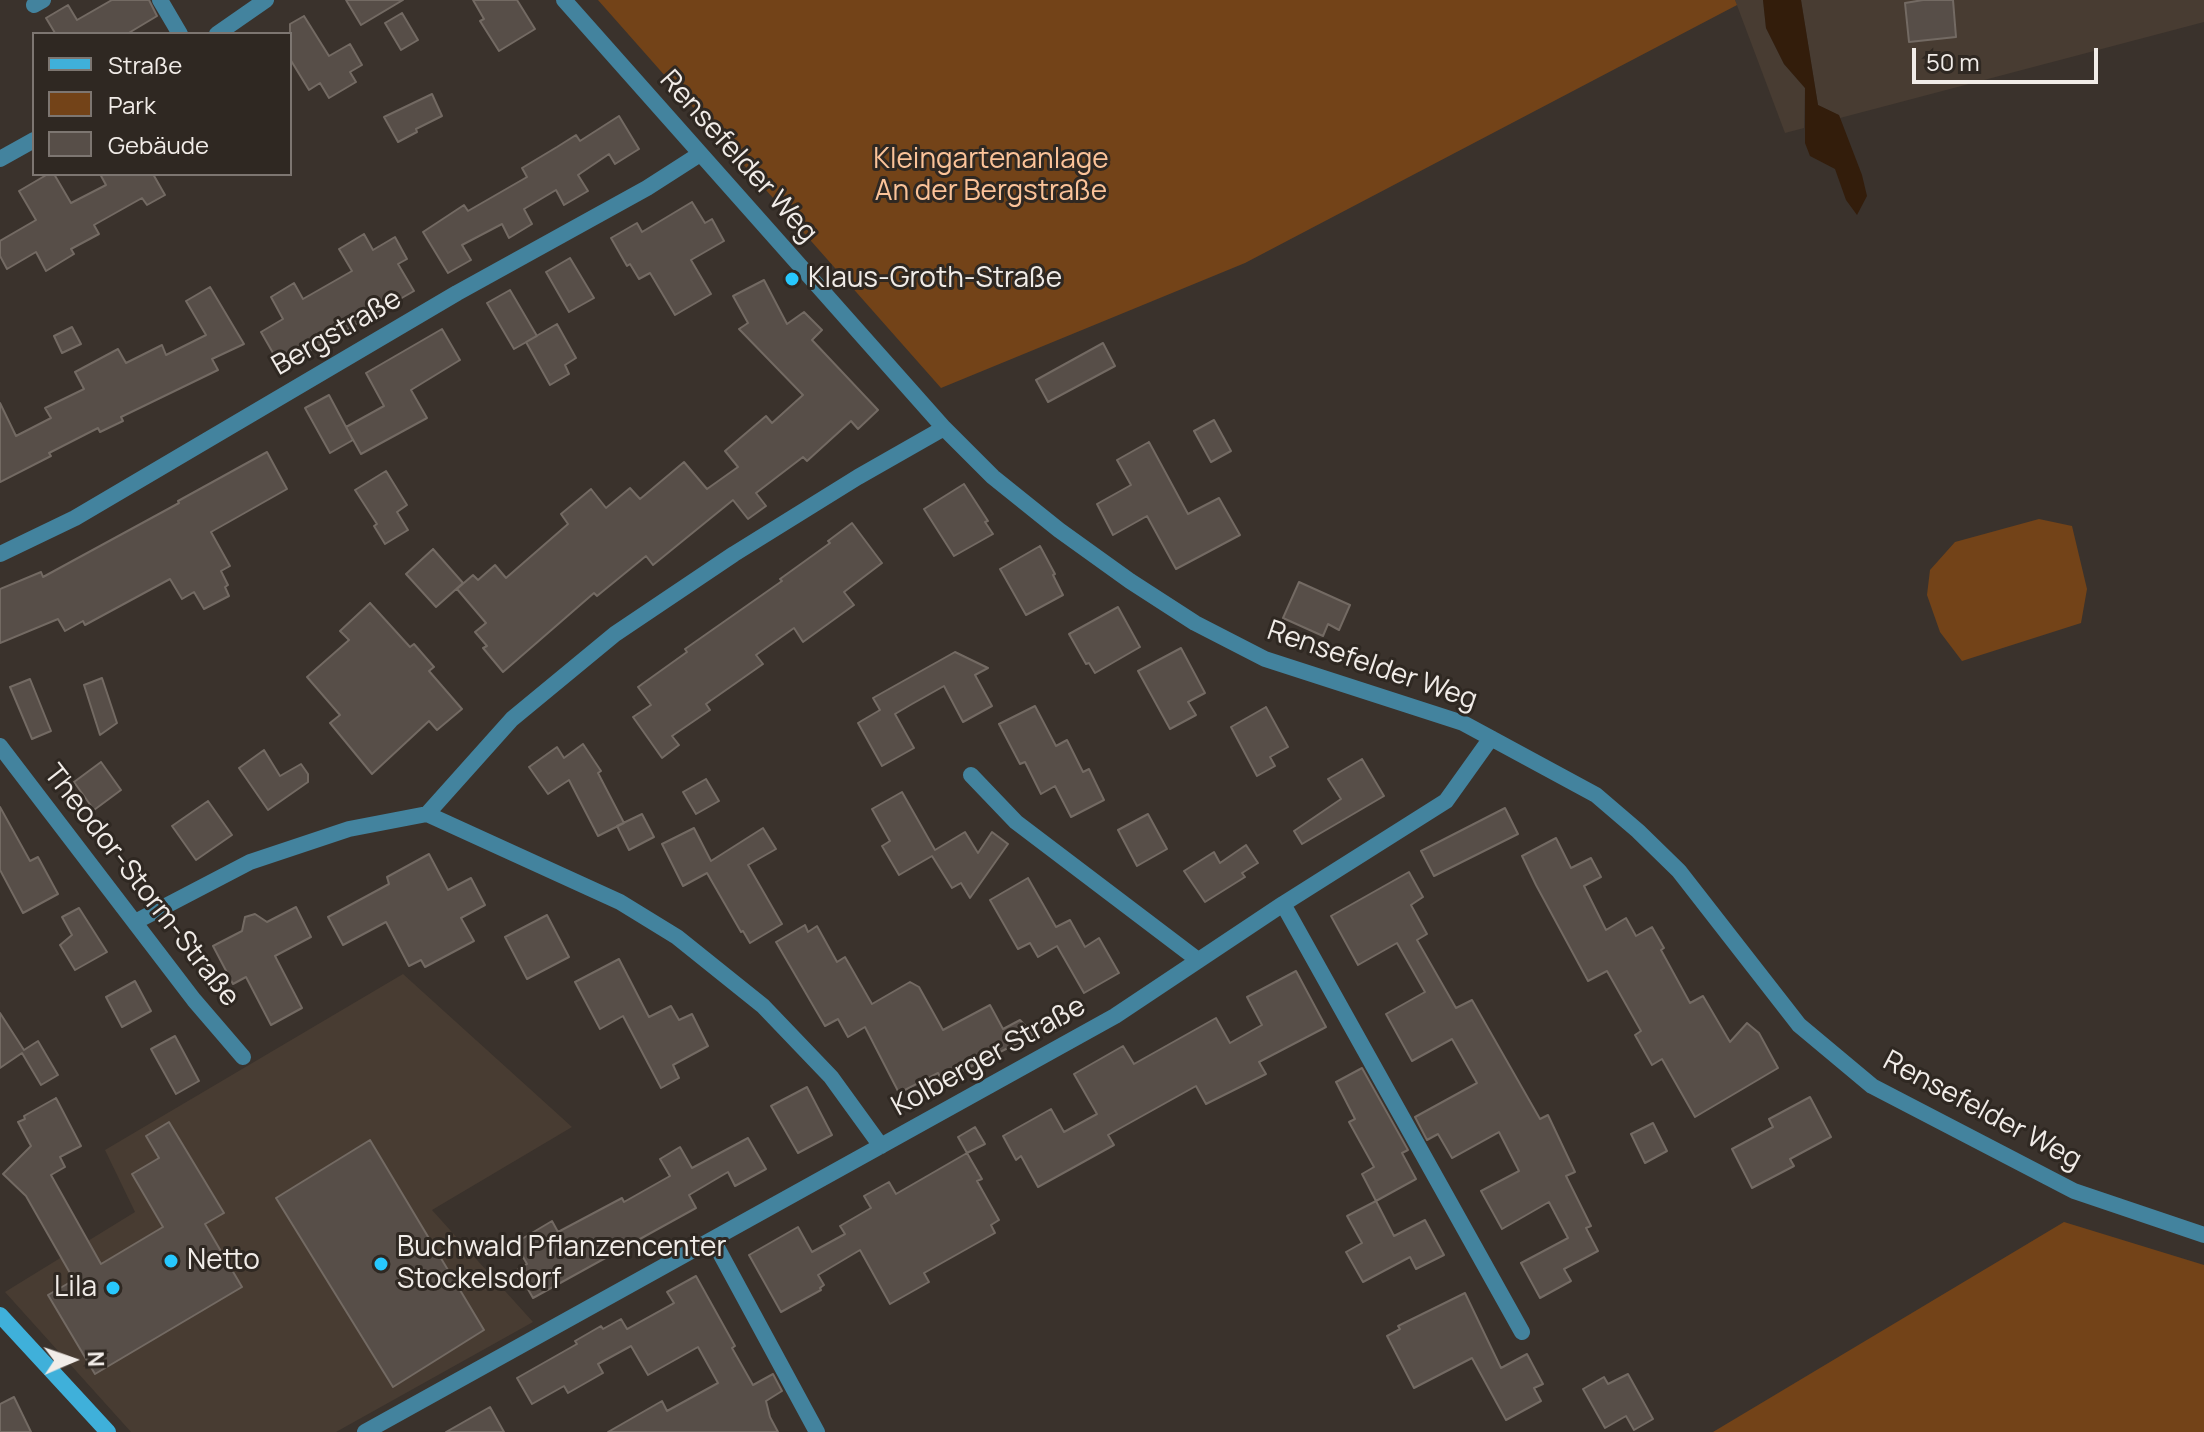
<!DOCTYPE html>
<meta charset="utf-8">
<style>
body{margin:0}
#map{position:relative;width:2204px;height:1432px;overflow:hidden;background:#3a322c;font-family:Manrope,sans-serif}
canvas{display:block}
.legend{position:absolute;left:32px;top:32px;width:260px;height:144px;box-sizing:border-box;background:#2f2822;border:2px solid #7d7671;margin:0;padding:10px 14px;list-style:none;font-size:24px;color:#f1ece8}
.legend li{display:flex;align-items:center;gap:16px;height:40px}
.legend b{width:40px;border:2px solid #7d7671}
.north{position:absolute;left:32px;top:1320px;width:80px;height:80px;-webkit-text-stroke:6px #2f2822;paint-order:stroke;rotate:88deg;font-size:22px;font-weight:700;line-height:32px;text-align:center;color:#f1ece8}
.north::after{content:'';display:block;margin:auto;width:28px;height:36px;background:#f1ece8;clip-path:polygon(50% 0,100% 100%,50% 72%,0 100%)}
.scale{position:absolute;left:1912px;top:48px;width:186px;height:36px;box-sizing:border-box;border:4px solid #f1ece8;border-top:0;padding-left:10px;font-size:24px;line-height:28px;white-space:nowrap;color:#f1ece8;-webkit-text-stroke:6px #2f2822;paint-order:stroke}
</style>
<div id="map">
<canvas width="2204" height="1432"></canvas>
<ul class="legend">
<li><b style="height:10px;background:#3fb0da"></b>Straße</li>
<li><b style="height:22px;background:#734318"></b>Park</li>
<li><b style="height:22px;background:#574e48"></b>Gebäude</li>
</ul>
<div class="north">N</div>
<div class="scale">50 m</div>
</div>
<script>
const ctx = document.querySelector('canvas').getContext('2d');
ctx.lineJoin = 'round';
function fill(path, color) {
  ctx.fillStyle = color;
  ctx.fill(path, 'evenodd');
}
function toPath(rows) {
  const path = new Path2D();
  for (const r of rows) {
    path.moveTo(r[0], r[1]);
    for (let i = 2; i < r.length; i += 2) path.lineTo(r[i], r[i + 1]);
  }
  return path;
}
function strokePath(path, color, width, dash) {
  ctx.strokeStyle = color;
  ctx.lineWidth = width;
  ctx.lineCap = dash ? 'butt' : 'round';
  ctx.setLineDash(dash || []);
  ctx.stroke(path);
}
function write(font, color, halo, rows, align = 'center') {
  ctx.font = font + ' Manrope,sans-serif';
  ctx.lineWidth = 6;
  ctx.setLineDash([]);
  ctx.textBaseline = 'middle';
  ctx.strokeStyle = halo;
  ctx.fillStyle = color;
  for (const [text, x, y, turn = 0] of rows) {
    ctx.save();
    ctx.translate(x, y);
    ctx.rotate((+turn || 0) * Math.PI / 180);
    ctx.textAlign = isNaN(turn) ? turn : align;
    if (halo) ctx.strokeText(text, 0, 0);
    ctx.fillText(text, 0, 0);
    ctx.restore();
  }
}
fill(toPath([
 [1735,0,1763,0,1766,28,1784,64,1805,88,1804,128,1785,133],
 [1801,0,2204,0,2204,22,1840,118,1838,115,1818,105],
 [403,974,572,1127,432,1210,533,1322,336,1432,131,1432,5,1292,135,1212,105,1150]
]), '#483c32');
fill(toPath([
 [598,0,1735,0,1737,5,1245,263,941,388],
 [2039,519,2072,526,2087,589,2081,623,1962,661,1940,632,1927,595,1930,570,1955,542],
 [2064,1222,2204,1265,2204,1432,1713,1432]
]), '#734318');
fill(toPath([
 [1763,0,1801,0,1818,105,1839,115,1862,175,1867,196,1857,215,1846,200,1835,169,1810,156,1805,143,1805,88,1784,64,1766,28]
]), '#331d0b');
const building = toPath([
 [112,0,149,0,157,16,127,34,53,34,55,33,46,18,68,5,77,20,112,0],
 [346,0,403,0,361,25,346,0],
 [473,0,517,0,535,29,499,51,480,21,484,19,473,0],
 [1923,0,1953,0,1956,37,1909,42,1905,3,1923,0],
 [402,13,418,40,401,50,385,23,402,13],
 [304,16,329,56,350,44,362,65,350,72,356,82,329,98,320,83,309,90,290,59,290,24,304,16],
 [432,94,442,116,416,129,417,132,398,142,384,117,432,94],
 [619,116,639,149,615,164,609,154,578,175,588,191,564,205,556,190,524,209,532,224,509,238,502,224,462,245,471,260,448,273,423,232,464,205,468,211,527,177,522,168,557,147,576,135,580,141,619,116],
 [48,174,54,174,71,203,106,185,100,174,153,174,165,195,147,205,142,198,94,225,99,234,71,249,74,254,46,271,36,252,7,269,0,256,0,241,36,220,19,191,48,174],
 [692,202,705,223,712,219,724,241,691,260,711,294,675,315,650,273,639,279,630,264,627,266,611,238,637,223,642,232,692,202],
 [364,234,373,250,395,237,407,259,398,264,414,291,281,367,261,332,283,319,271,297,294,283,303,299,352,271,339,249,364,234],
 [570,258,594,298,569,312,546,272,570,258],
 [764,280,787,324,804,312,822,330,812,340,878,410,858,429,851,421,807,461,803,457,756,493,766,506,748,519,733,500,653,565,646,556,597,596,594,593,503,672,483,648,487,646,475,632,486,623,457,589,473,575,478,580,495,565,506,578,568,524,561,514,591,489,606,508,630,488,640,499,684,462,707,489,738,467,725,451,766,416,772,423,803,395,739,329,748,323,733,296,764,280],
 [210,287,244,344,212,359,218,370,121,417,123,421,100,432,98,428,49,453,51,456,0,482,0,403,16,436,51,418,45,408,84,389,75,372,118,349,126,363,162,345,166,355,206,335,186,301,210,287],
 [510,290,537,336,514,349,487,303,510,290],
 [557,324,576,358,565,365,569,374,550,385,526,342,557,324],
 [72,327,81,344,62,353,54,336,72,327],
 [442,329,460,360,411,390,427,418,361,454,346,427,384,406,366,373,442,329],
 [1103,343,1115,366,1048,402,1036,380,1103,343],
 [329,395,353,440,330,453,305,408,329,395],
 [1214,420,1231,451,1211,462,1194,431,1214,420],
 [1149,442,1188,514,1219,498,1240,535,1176,569,1147,516,1113,535,1097,504,1131,485,1117,460,1149,442],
 [267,452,287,489,211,532,230,566,221,571,228,585,225,587,229,596,204,609,194,592,182,599,170,579,85,625,83,621,65,631,58,619,0,643,0,589,41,572,43,577,179,503,178,501,267,452],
 [386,471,407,505,397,512,408,530,385,544,374,526,377,524,355,490,386,471],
 [964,484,988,521,985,522,993,534,954,556,924,509,964,484],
 [852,523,882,563,844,592,854,605,803,642,794,628,756,655,763,664,706,704,710,710,672,736,679,745,662,758,633,717,651,705,638,687,687,652,685,649,782,581,780,579,830,543,828,541,852,523],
 [1040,546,1055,574,1053,575,1063,595,1026,615,1000,569,1040,546],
 [433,549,463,583,436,607,406,574,433,549],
 [1299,582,1350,605,1339,630,1328,624,1323,636,1283,618,1299,582],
 [370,603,410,647,414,644,434,667,429,671,462,709,437,730,429,721,372,774,330,723,340,715,307,677,349,640,340,631,370,603],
 [1118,607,1140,647,1095,673,1089,663,1086,664,1069,634,1118,607],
 [1181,648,1205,693,1188,702,1196,715,1170,729,1138,671,1181,648],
 [955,652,988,668,975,675,992,706,963,722,944,686,912,704,895,714,914,748,882,766,858,723,880,710,873,698,955,652],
 [102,678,117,723,100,735,84,685,102,678],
 [30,679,51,731,32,739,10,687,30,679],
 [1035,706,1056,746,1067,740,1083,772,1089,769,1104,800,1071,817,1055,786,1041,794,1025,762,1020,764,999,724,1035,706],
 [1266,707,1288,747,1270,757,1275,766,1257,776,1231,727,1266,707],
 [583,744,601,771,598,773,624,823,598,836,569,780,548,794,529,767,557,747,564,758,583,744],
 [264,750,280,776,301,764,308,774,308,782,268,810,239,768,264,750],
 [1362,759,1384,796,1302,844,1294,831,1341,799,1328,779,1362,759],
 [101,762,121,790,94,810,74,782,101,762],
 [706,779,719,801,696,814,683,792,706,779],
 [902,792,935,850,965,832,978,853,992,832,1008,844,970,898,961,883,952,888,932,856,899,875,882,846,890,841,872,809,902,792],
 [208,801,232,835,196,860,172,826,208,801],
 [0,807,30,861,38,857,58,894,23,913,0,870,0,807],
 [1505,808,1518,834,1434,876,1421,851,1505,808],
 [642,814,654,837,629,850,617,826,642,814],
 [1148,814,1167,849,1137,866,1118,830,1148,814],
 [694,828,711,861,763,828,776,849,748,865,782,924,750,943,743,931,741,932,707,873,683,886,662,844,694,828],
 [1556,838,1571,868,1591,858,1601,877,1584,886,1606,930,1626,918,1636,936,1652,927,1664,948,1661,950,1690,1003,1703,996,1730,1042,1747,1023,1759,1033,1778,1068,1695,1117,1662,1059,1652,1065,1635,1035,1641,1031,1607,971,1588,981,1536,885,1522,856,1556,838],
 [1246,845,1258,863,1242,873,1245,877,1205,902,1184,871,1214,852,1220,863,1246,845],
 [429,854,448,890,471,878,485,905,461,918,474,941,425,967,421,960,409,966,386,922,343,945,328,917,389,884,387,877,429,854],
 [1409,872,1423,897,1411,905,1427,934,1417,940,1456,1008,1472,1000,1540,1119,1548,1115,1575,1172,1566,1176,1591,1226,1586,1228,1598,1251,1564,1269,1571,1281,1540,1298,1521,1263,1568,1238,1549,1202,1502,1229,1481,1191,1519,1171,1499,1132,1452,1158,1438,1134,1427,1140,1415,1117,1477,1083,1452,1039,1412,1061,1386,1014,1425,992,1397,943,1358,965,1331,916,1409,872],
 [1028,878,1056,927,1070,920,1085,947,1099,938,1119,973,1084,993,1057,946,1038,957,1030,943,1018,949,990,900,1028,878],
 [296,907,311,937,275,956,302,1008,271,1025,246,977,233,984,213,946,242,931,245,917,255,914,267,922,296,907],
 [79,908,107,952,75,970,60,945,72,935,62,917,79,908],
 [547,915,569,957,527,979,505,937,547,915],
 [805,925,808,932,817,926,837,962,845,957,872,1004,910,982,919,987,943,1030,990,1005,1003,1029,1020,1020,1034,1035,942,1081,938,1073,899,1093,865,1027,848,1037,838,1019,825,1026,776,942,805,925],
 [619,959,649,1017,671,1006,679,1020,692,1014,708,1046,673,1065,679,1078,661,1088,623,1016,600,1029,575,982,619,959],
 [1296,971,1326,1027,1259,1062,1266,1074,1206,1104,1196,1086,1108,1135,1114,1145,1038,1187,1021,1156,1016,1160,1003,1136,1051,1109,1064,1132,1097,1114,1074,1074,1123,1046,1134,1064,1216,1018,1230,1043,1262,1025,1247,997,1296,971],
 [135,981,151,1011,122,1027,106,997,135,981],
 [0,1013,24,1050,38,1041,58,1075,41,1085,22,1053,0,1068,0,1013],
 [175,1036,199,1081,176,1094,151,1049,175,1036],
 [1362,1068,1408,1150,1402,1153,1416,1179,1376,1201,1362,1174,1374,1167,1349,1122,1355,1119,1336,1082,1362,1068],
 [807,1087,832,1135,798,1153,771,1106,807,1087],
 [1810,1097,1831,1137,1790,1159,1794,1166,1752,1188,1732,1149,1773,1127,1769,1119,1810,1097],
 [56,1098,81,1146,60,1157,65,1167,51,1175,101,1264,163,1227,132,1174,159,1158,146,1136,169,1122,224,1213,205,1224,242,1287,95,1374,48,1295,74,1280,26,1196,3,1174,31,1146,18,1122,25,1119,24,1116,56,1098],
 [1653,1123,1667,1151,1645,1163,1631,1134,1653,1123],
 [975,1127,985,1144,967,1153,958,1137,975,1127],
 [748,1138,766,1169,735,1186,728,1172,689,1195,696,1208,533,1298,517,1270,527,1264,515,1243,552,1221,558,1232,622,1198,624,1202,670,1176,660,1159,680,1147,692,1168,748,1138],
 [370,1140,484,1330,393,1387,276,1198,370,1140],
 [967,1153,982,1179,977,1181,999,1220,991,1225,995,1233,924,1273,929,1282,890,1304,860,1250,818,1275,824,1285,820,1288,821,1290,781,1312,749,1255,798,1227,812,1252,845,1234,840,1226,871,1208,864,1196,889,1182,896,1194,967,1153],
 [1376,1201,1394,1236,1425,1220,1444,1255,1416,1269,1410,1257,1363,1282,1346,1252,1362,1243,1347,1216,1376,1201],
 [696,1276,735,1346,732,1348,753,1385,773,1374,782,1391,766,1401,770,1417,778,1432,608,1432,662,1401,667,1411,718,1383,698,1347,648,1375,631,1346,598,1364,603,1373,568,1393,564,1386,532,1404,517,1378,577,1344,575,1341,601,1326,603,1329,621,1319,627,1329,674,1303,667,1292,696,1276],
 [1465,1293,1501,1368,1527,1354,1543,1384,1534,1388,1541,1401,1506,1420,1472,1358,1414,1388,1387,1336,1400,1329,1398,1326,1465,1293],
 [1628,1374,1653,1419,1634,1430,1626,1416,1605,1428,1583,1389,1604,1377,1608,1384,1628,1374],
 [14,1397,31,1432,0,1432,0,1404,14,1397],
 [490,1407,504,1432,446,1432,490,1407]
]);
fill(building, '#574e48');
strokePath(building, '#736a63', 2);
strokePath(toPath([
 [160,0,180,34],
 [564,0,944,428,993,477,1059,530,1130,581,1195,623,1265,659,1463,723,1596,795,1638,831,1679,871,1799,1025,1872,1086,2074,1191,2204,1235],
 [34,5,43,0],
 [217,34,266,0],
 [0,159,34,140],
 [0,554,75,518,457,293,647,188,700,154],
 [0,746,194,1000,243,1057],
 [971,775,1016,822,1198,960],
 [427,814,620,902,677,937,763,1006,831,1077,881,1146],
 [1283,904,1522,1332],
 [135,922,250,862,349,829,427,814,512,719,615,634,734,554,858,477,944,428],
 [713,1240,817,1432],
 [365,1432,1115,1016,1283,904,1446,801,1491,738]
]), '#43839e', 16);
strokePath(toPath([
 [0,1315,108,1432]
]), '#3fb0da', 16);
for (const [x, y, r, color] of [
 [792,279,8,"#27c8fe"],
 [171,1261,8,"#27c8fe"],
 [381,1264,8,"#27c8fe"],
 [113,1288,8,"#27c8fe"]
]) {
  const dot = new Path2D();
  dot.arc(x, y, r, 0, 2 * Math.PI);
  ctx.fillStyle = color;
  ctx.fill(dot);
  strokePath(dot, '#2f2822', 3);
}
write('28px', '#f1ece8', '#2f2822', [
 ["Rensefelder Weg",738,157,48],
 ["Bergstraße",337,333,-30],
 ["Rensefelder Weg",1372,666,19],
 ["Theodor-Storm-Straße",141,886,52],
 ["Kolberger Straße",989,1057,-29],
 ["Rensefelder Weg",1982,1111,28]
]);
write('28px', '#fbc399', '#2f2822', [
 ["Kleingartenanlage",991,160],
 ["An der Bergstraße",991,192]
]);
write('28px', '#f1ece8', '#2f2822', [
 ["Klaus-Groth-Straße",808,279],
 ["Buchwald Pflanzencenter",397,1248],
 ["Stockelsdorf",397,1280],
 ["Netto",187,1261],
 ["Lila",97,1288,"right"]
], 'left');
</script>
